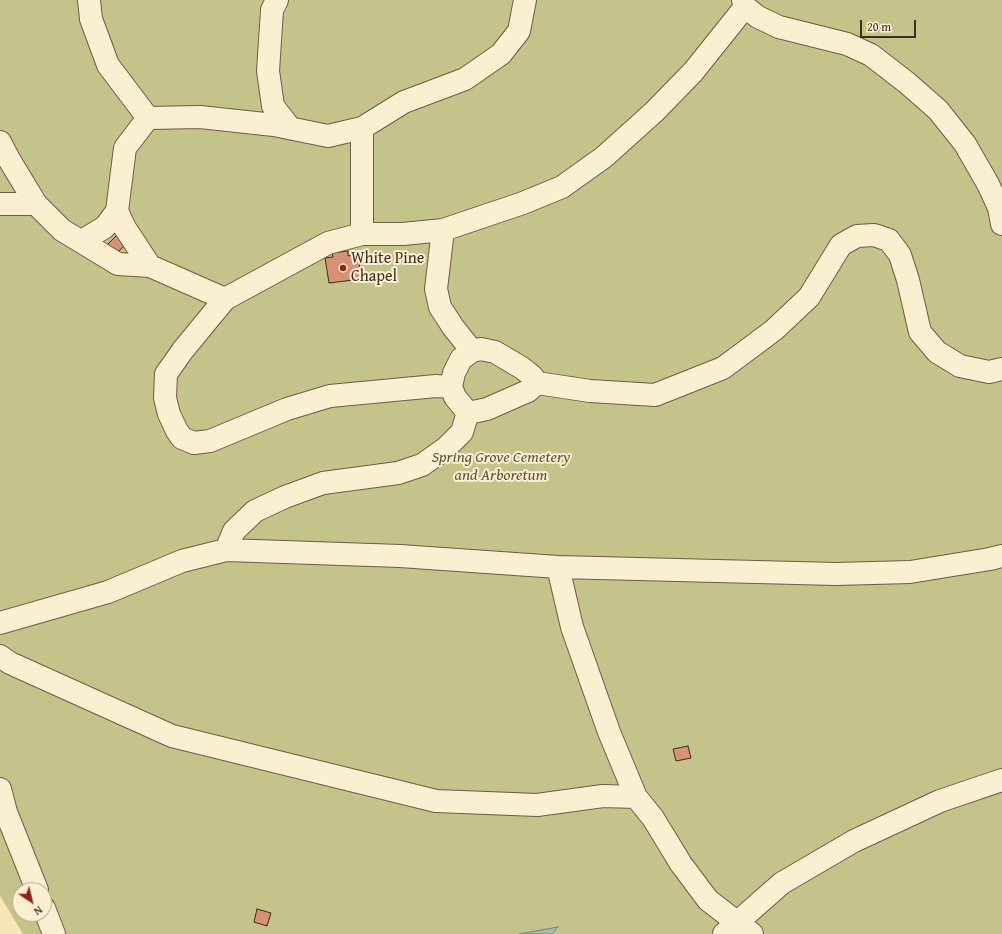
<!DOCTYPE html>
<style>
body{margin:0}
#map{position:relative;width:1002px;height:934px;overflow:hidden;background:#f8e6b8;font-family:"Gentium Book Plus",serif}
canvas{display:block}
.north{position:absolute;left:12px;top:882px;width:40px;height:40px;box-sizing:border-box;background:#faefd1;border:1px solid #b0a18b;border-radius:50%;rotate:145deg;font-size:11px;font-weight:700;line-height:16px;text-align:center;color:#412b23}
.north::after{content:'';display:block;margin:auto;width:14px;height:18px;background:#8f2418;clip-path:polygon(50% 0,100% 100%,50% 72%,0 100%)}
.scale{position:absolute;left:860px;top:20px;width:56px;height:18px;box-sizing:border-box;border:2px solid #412b23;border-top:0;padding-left:5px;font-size:12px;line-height:14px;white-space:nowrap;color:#412b23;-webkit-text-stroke:3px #faefd1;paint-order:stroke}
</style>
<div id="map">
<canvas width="1002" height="934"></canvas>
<div class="north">N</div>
<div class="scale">20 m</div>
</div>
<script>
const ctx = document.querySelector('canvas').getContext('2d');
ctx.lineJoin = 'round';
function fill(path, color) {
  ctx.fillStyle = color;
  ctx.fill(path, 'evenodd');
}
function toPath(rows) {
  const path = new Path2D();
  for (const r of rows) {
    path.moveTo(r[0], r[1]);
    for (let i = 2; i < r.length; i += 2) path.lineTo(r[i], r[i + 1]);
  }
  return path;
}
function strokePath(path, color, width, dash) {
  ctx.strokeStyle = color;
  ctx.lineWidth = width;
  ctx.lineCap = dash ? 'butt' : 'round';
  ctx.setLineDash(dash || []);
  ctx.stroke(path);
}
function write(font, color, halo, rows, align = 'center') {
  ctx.font = font + ' "Gentium Book Plus",serif';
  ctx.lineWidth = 4;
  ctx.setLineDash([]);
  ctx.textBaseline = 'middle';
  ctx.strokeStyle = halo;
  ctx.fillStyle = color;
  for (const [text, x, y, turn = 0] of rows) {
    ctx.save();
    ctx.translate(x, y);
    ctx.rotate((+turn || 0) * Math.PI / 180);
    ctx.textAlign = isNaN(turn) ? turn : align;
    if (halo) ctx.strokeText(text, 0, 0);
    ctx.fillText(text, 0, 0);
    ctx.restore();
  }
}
fill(toPath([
 [0,0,1002,0,1002,934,23,934,0,896],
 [20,890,44,890,44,914,20,914]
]), '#c4c38a');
const water = toPath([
 [558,927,552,934,519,934,558,927]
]);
fill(water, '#9dc0ae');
strokePath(water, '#788476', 1);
const building = toPath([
 [117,235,126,244,117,253,108,244,117,235],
 [348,251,348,256,358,254,361,279,329,283,325,258,333,257,332,253,348,251],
 [688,746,691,758,676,761,673,749,688,746],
 [257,909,271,913,267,926,254,922,257,909]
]);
fill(building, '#d79175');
strokePath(building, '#412b23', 1);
const minor = toPath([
 [89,0,91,19,108,65,148,118],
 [277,0,272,10,268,71,273,106,290,128],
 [743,0,745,7,758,17,779,27,847,44,871,55,906,82,938,110,965,144,988,184,999,208,1002,224],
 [148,118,200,117,274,125,328,136,362,128,404,102,465,79,501,54,519,31,525,0],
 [148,118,125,148,117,211,125,228,150,266],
 [0,142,10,161,36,204,62,230,118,264,150,266,225,299],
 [0,204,36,204],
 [443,230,436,289,440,307,453,327,472,351],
 [362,234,362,128],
 [82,241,105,227,117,211],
 [537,383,532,376,522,368,495,352,481,349,472,351,461,359,454,373,451,387,455,397,464,408,468,412,473,412,487,409,528,391,537,383,590,391,655,395,723,368,774,330,809,297,841,245,857,236,874,235,889,240,900,255,908,280,920,332,937,352,960,366,989,372,1002,369],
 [451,387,436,386,330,396,287,409,210,441,194,443,182,438,177,431,169,414,165,398,166,374,183,350,225,299,328,243,362,234,403,234,443,230,523,203,562,187,604,157,654,112,693,72,745,7],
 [226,550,234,531,255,511,285,497,323,483,398,473,422,465,446,448,462,432,468,412],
 [558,567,572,627,609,732,636,797,653,818,681,864,708,900,752,934],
 [0,623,108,592,182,561,226,550,400,556,558,567,836,574,910,572,990,559,1002,556],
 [0,656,10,663,172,736,436,801,537,805,603,796,636,797],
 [0,789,6,812,37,890],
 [44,908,54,934],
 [724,934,782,883,854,841,940,801,1002,780]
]);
strokePath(minor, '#6f5a48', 24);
strokePath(minor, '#faefd1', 22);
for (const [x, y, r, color] of [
 [343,268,4,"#8f2418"]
]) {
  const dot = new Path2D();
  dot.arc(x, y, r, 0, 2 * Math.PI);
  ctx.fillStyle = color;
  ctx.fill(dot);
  strokePath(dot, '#faefd1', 1.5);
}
write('16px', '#412b23', '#faefd1', [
 ["White Pine",351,259],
 ["Chapel",351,277]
], 'left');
write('italic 16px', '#62513d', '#faefd1', [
 ["Spring Grove Cemetery",501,458],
 ["and Arboretum",501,476]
]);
</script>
